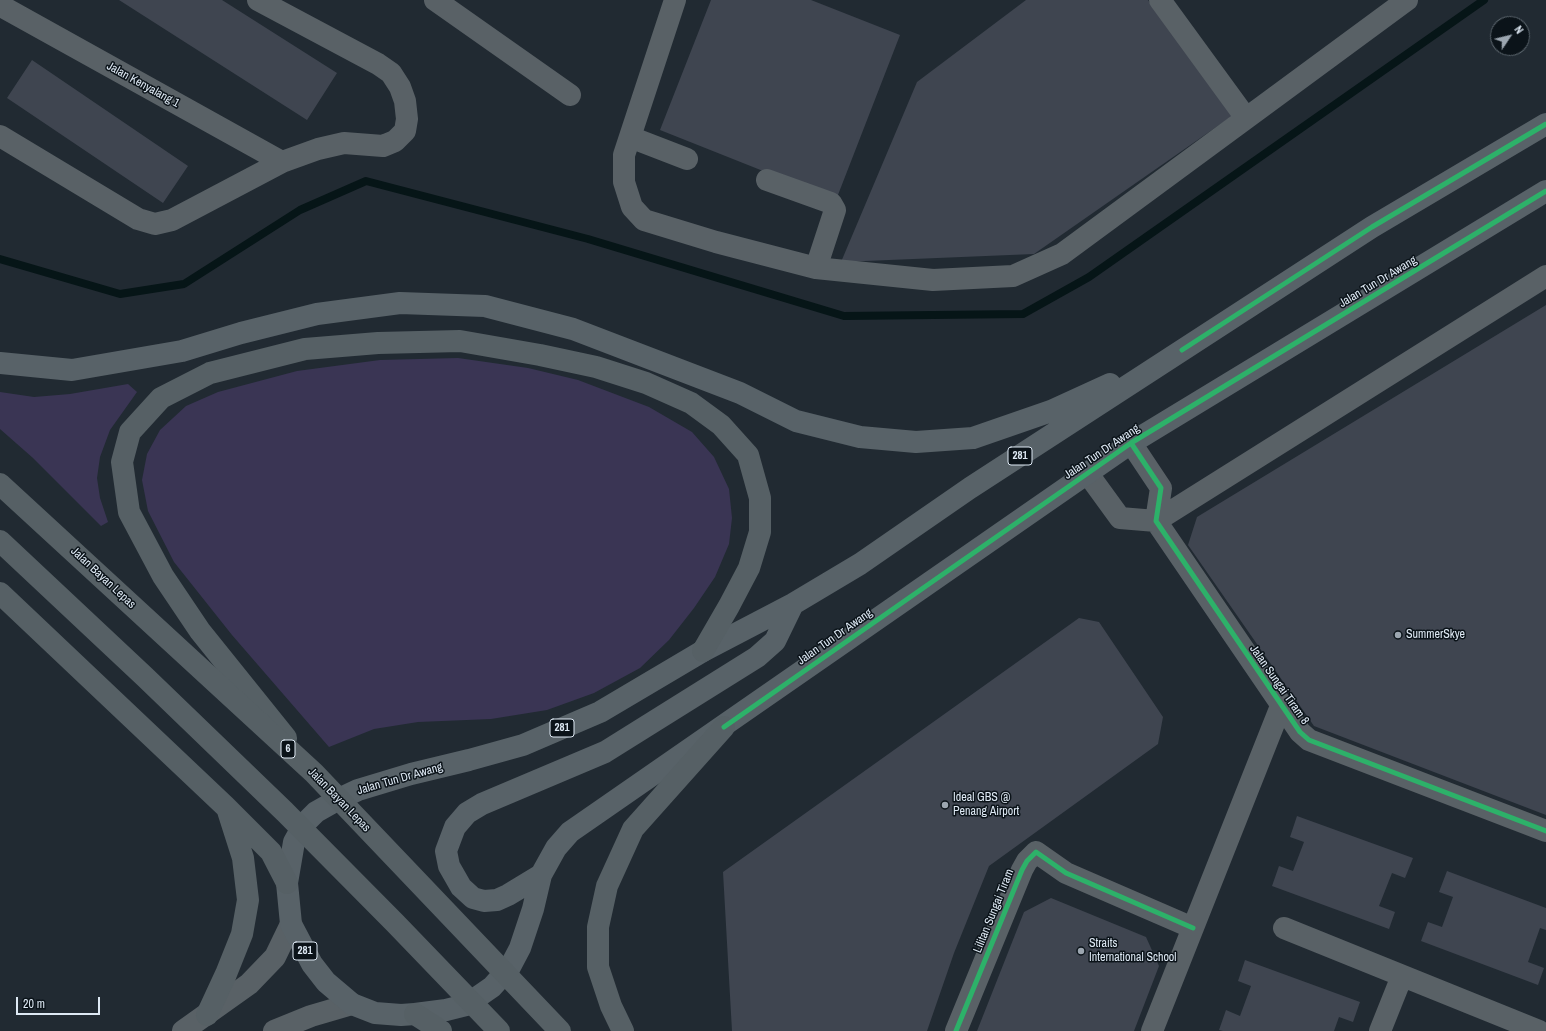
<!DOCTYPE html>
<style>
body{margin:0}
#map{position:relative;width:1546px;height:1031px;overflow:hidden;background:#212a32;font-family:"Archivo Narrow",sans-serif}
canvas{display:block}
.north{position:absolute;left:1490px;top:16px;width:40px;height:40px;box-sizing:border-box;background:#0b1319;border:1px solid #5f6971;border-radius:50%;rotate:55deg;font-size:11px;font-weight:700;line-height:16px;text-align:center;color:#dee9f4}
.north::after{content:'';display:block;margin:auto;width:14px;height:18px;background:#9ca6b0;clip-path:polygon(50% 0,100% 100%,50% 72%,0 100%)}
.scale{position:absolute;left:16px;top:997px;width:84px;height:18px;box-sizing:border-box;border:2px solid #dee9f4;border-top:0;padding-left:5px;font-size:12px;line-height:14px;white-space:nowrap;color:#dee9f4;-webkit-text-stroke:3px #0b1319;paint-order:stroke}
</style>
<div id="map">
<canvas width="1546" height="1031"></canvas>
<div class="north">N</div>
<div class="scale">20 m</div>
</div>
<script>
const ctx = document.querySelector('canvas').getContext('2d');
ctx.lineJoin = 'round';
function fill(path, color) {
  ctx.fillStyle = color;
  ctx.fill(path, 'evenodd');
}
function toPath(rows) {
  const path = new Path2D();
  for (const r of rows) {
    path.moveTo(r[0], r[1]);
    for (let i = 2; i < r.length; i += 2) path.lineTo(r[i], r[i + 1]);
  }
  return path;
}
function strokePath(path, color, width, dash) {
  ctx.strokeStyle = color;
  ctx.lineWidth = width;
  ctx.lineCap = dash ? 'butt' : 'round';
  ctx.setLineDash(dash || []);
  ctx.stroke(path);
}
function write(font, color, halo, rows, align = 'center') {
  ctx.font = font + ' "Archivo Narrow",sans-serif';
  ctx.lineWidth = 3;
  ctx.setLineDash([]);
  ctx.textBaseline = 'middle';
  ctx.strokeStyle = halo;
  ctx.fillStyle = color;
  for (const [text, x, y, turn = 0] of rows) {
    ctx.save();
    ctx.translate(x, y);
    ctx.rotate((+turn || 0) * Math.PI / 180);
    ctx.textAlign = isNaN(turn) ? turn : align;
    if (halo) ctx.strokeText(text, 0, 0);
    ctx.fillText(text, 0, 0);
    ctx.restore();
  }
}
fill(toPath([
 [458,358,528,368,578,380,649,407,692,432,714,457,729,489,732,518,729,544,715,577,694,608,669,640,640,668,594,693,547,710,491,719,418,722,374,729,329,747,232,635,174,562,148,511,142,480,147,454,160,430,186,406,218,392,297,371,380,360],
 [128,384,137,392,110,430,100,457,97,478,100,498,108,522,101,526,33,458,0,429,0,392,34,397,70,394]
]), '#3a3554');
strokePath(toPath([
 [0,259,120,294,184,284,300,210,366,181,588,239,844,316,1023,314,1089,277,1484,0]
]), '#061517', 8);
fill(toPath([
 [119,0,222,0,337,73,307,120],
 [711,0,811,0,900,35,836,200,660,130],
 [1026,0,1148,0,1232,116,1034,254,841,262,917,82],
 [32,60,188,166,163,203,7,98],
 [1546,305,1546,815,1314,726,1188,545,1197,517],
 [1079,618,1099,622,1163,717,1158,744,989,866,954,953,927,1031,732,1031,723,872],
 [1297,816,1413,858,1405,878,1392,873,1379,906,1395,912,1389,929,1272,886,1279,866,1293,871,1304,842,1290,837],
 [1447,871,1546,908,1546,930,1540,928,1528,962,1544,968,1538,985,1421,941,1428,922,1442,927,1453,897,1439,892],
 [1051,898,1146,937,1159,966,1134,1031,977,1031,1024,912],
 [1245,960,1360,1002,1353,1022,1339,1017,1334,1031,1223,1031,1219,1030,1226,1010,1240,1016,1251,986,1238,981]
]), '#3f4550');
strokePath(toPath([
 [435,0,570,95],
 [675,0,624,155,624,182,632,207,644,220,716,242,816,268,933,280,1013,276,1062,254,1407,0],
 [1160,0,1246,118],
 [3,7,282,162],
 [0,136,138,219,155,224,172,220,282,162,318,149,344,143,383,146,395,141,405,131,407,119,405,101,400,87,391,73,378,64,258,0],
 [630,137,687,159],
 [767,180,831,203,835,210,816,268],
 [1131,443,1161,488,1156,521,1300,732,1309,740,1546,831],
 [1088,474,1120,518,1156,521],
 [1156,521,1546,276],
 [1284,928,1539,1031],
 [183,1031,249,984,275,957,291,924],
 [274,1031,311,1016,352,1004],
 [956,1031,1022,870,1027,861,1036,852,1066,873,1193,928],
 [1152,1031,1281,706],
 [1380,1031,1402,976]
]), '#596166', 22);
strokePath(toPath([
 [1546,124,1372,227,970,488,860,564,793,604,703,651,600,712,523,745,469,760,411,774,358,790,339,799,316,812,304,824,294,842,287,883,291,924,312,964,326,982,352,1004,375,1013,401,1015,415,1014,446,1010,466,1005,492,987,510,967,520,948,533,909,541,875,556,848,570,832,1131,443,1546,191],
 [0,363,72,370,182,351,241,333,317,314,400,303,485,306,573,329,740,393,796,421,860,437,916,442,973,438,1051,411,1110,384],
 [541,875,508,895,497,900,484,901,473,898,461,887,449,866,446,851,455,827,467,813,482,804,605,752,757,657,775,641,793,604]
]), '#586268', 22);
strokePath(toPath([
 [0,593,226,807,271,852,287,883],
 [286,738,200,631,163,576,129,512,122,462,130,432,161,398,210,373,305,349,378,343,460,341,540,355,596,367,646,383,691,403,721,425,748,455,760,498,760,532,749,568,729,606,703,651],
 [415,1014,441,1031],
 [207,1015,226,974,242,934,248,900,243,858,228,811],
 [623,1031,611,1006,598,967,598,927,607,886,633,829,724,727]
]), '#566065', 22);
strokePath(toPath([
 [0,484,314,773,560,1031],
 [0,541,145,677,285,812,395,923,499,1031]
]), '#566065', 22);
strokePath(toPath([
 [1182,350,1372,227,1546,124],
 [1131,443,1161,488,1156,521,1300,732,1309,740,1546,831],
 [724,727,1131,443,1546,191],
 [956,1031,1022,870,1027,861,1036,852,1066,873,1193,928]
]), '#2db169', 5);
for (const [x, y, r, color] of [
 [1398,635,4,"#9ca6b0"],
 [945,805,4,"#9ca6b0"],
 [1081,951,4,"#9ca6b0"]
]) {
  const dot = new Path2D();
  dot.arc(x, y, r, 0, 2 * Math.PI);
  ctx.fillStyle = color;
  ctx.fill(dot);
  strokePath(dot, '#0b1319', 1.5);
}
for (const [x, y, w] of [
 [1020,456,24],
 [562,728,24],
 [288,749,14],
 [305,951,24]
]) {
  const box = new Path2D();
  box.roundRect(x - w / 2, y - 9, w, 18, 3);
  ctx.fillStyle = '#0b1319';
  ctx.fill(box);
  strokePath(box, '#dee9f4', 1);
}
write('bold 11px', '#dee9f4', null, [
 ["281",1020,456],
 ["281",562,728],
 ["6",288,749],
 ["281",305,951]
]);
write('12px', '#dee9f4', '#0b1319', [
 ["Jalan Kenyalang 1",143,85,29],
 ["Jalan Tun Dr Awang",1378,282,-31],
 ["Jalan Tun Dr Awang",1102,452,-34],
 ["Jalan Bayan Lepas",103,578,43],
 ["Jalan Tun Dr Awang",835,637,-35],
 ["Jalan Sungai Tiram 8",1279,685,55],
 ["Jalan Tun Dr Awang",400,779,-16],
 ["Jalan Bayan Lepas",339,800,46],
 ["Lilitan Sungai Tiram",994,911,-68]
]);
write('12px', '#dee9f4', '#0b1319', [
 ["SummerSkye",1406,635],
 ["Ideal GBS @",953,798],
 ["Penang Airport",953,812],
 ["Straits",1089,944],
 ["International School",1089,958]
], 'left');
</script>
